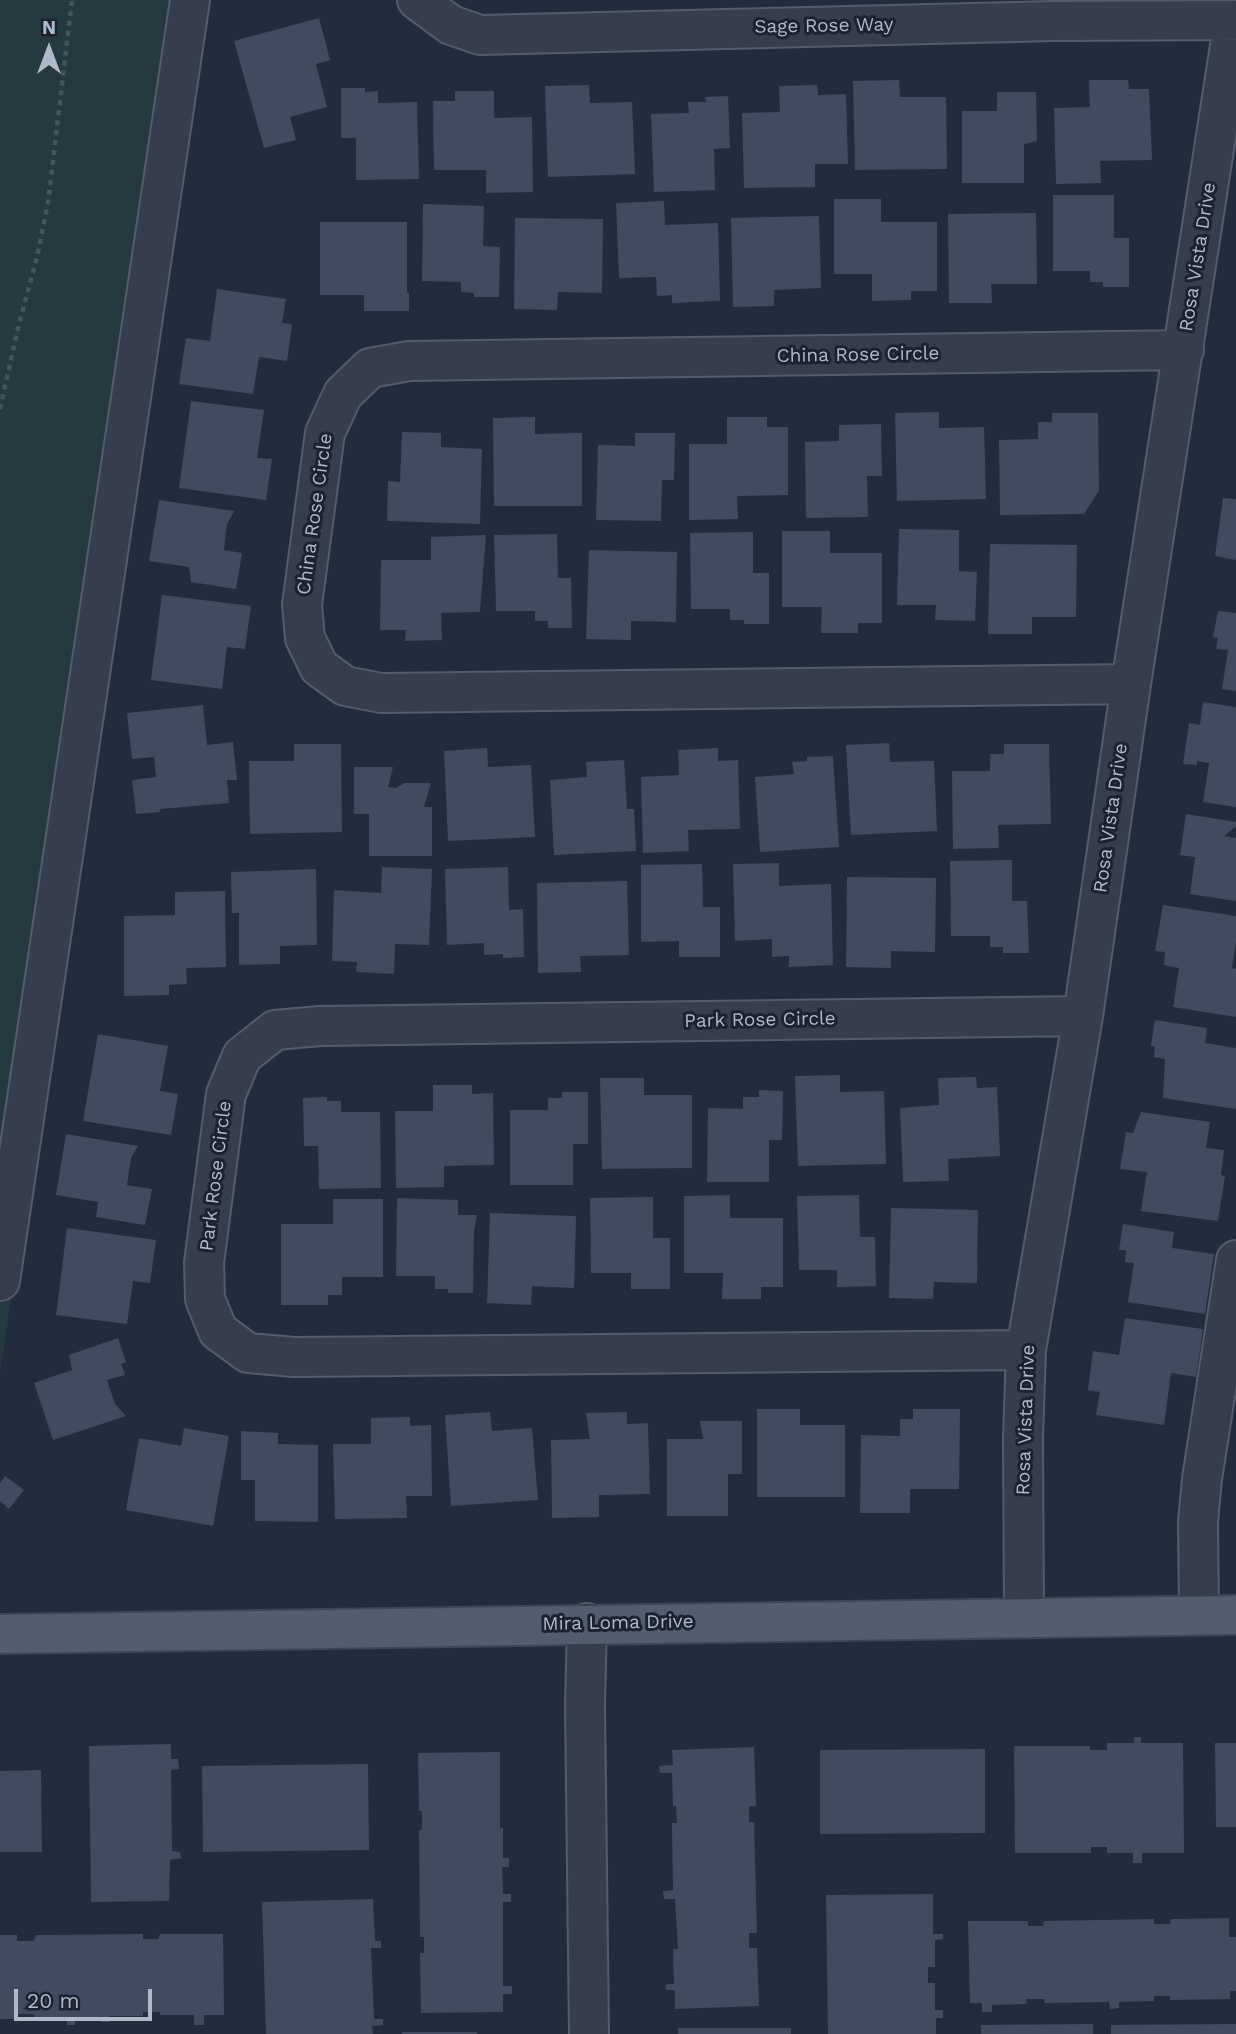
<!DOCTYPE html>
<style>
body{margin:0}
#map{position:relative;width:1236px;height:2034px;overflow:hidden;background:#222c3d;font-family:"Work Sans",sans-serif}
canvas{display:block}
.north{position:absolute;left:14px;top:14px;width:70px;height:70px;-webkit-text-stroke:5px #1b2332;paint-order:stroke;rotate:0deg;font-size:19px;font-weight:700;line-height:28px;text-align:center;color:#b1b9c9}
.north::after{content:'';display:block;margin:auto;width:24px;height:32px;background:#b1b9c9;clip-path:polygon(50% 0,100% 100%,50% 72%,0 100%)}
.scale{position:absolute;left:14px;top:1989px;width:138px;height:32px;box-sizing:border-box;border:4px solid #b1b9c9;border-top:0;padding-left:9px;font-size:21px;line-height:24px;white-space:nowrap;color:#b1b9c9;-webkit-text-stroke:5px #1b2332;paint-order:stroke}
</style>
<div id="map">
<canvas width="1236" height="2034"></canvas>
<div class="north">N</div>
<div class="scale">20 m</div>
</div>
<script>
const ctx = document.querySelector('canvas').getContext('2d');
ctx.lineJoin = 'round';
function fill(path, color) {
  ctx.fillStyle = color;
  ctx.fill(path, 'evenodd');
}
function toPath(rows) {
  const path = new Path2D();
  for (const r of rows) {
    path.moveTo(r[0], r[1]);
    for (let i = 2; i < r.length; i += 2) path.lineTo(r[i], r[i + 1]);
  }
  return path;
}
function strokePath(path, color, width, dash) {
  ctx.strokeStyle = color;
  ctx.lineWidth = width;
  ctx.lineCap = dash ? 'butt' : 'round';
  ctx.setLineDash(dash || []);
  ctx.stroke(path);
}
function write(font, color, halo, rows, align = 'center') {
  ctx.font = font + ' "Work Sans",sans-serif';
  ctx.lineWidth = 6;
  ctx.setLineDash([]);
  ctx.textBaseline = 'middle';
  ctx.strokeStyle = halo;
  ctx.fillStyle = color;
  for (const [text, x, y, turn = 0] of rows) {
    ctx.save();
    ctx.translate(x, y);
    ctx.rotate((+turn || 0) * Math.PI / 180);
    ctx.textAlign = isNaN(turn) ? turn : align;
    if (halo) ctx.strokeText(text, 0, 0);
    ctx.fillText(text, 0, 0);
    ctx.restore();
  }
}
fill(toPath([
 [0,0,199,0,0,1374]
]), '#243a3e');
fill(toPath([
 [319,18,330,60,316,64,327,107,290,117,296,140,264,148,234,41],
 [899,80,900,97,946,97,947,169,855,170,853,81],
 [1089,80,1128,80,1129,89,1149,89,1152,160,1100,161,1101,183,1056,184,1054,108,1090,107],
 [589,85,590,103,632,102,635,174,548,177,545,86],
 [817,85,818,95,846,94,848,164,815,164,815,187,744,188,742,113,780,112,779,86],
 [341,88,365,88,365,92,378,91,378,103,417,102,419,179,356,180,356,138,341,138],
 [455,91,494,91,494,118,532,117,533,192,486,193,486,170,434,170,433,101,455,101],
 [997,92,1036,92,1037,141,1024,144,1024,183,962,183,962,111,997,111],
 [728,96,730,148,714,149,715,190,654,192,651,114,689,113,688,102,706,102,705,97],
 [1053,195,1114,195,1114,238,1129,238,1129,287,1103,287,1103,282,1090,282,1090,271,1053,271],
 [834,199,881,199,881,222,937,222,937,291,911,291,911,300,872,301,872,274,834,274],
 [664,201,665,225,718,223,720,301,672,303,672,295,657,296,656,277,619,278,616,203],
 [423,204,484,206,483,246,500,247,499,297,474,297,474,293,461,292,461,282,422,281],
 [1036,213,1037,284,991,284,992,303,949,303,948,214],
 [819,216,821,288,774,290,774,306,733,307,731,218],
 [515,218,603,219,602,293,558,292,557,310,514,309],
 [320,222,407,222,407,293,409,293,409,311,364,311,364,295,320,295],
 [217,289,286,299,282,323,292,324,287,361,259,357,253,394,179,384,186,338,210,341],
 [191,401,264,410,257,458,272,459,266,500,179,488],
 [939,412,939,428,984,427,986,499,897,501,895,413],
 [1052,413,1098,413,1099,491,1084,514,1000,515,999,440,1038,439,1038,422,1052,422],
 [535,417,535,434,582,433,582,506,494,506,493,418],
 [727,417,767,417,767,427,788,427,788,495,737,496,738,519,689,520,689,444,727,444],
 [881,424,882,476,867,476,868,517,806,518,805,442,839,441,839,425],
 [402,432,441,433,441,447,482,449,480,524,387,521,388,481,400,482],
 [635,433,675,433,674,480,662,480,661,521,596,520,598,445,635,446],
 [1223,498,1236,499,1236,560,1215,556],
 [159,500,234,511,227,524,224,550,242,553,236,589,191,582,189,567,149,561],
 [899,529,959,530,959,571,977,572,975,621,935,620,936,605,897,605],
 [782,531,830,531,830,553,882,553,882,623,858,623,858,633,821,633,822,607,782,607],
 [753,532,753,573,769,573,769,624,744,624,744,620,730,620,730,609,691,609,690,533],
 [557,534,558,578,571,578,572,628,548,628,548,621,535,621,535,611,496,611,494,535],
 [486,535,480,612,441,613,442,640,405,641,406,630,380,630,381,560,431,560,431,537],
 [990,544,1077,545,1076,617,1032,617,1032,634,988,634],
 [589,550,677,552,676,622,631,621,631,640,586,639],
 [162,595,251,606,245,649,227,647,222,689,151,680],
 [1218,611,1236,613,1236,691,1222,689,1228,650,1216,649,1218,638,1213,637],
 [1203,702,1236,707,1236,807,1203,802,1209,763,1197,761,1197,765,1183,764,1189,723,1200,725],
 [203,705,207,745,233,742,237,780,227,780,229,803,160,809,160,812,136,814,132,780,156,777,154,757,132,759,127,713],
 [889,743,890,762,934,761,937,831,851,835,846,745],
 [294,744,341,744,342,832,250,834,249,761,294,761],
 [1004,744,1049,744,1051,824,998,825,999,848,953,849,952,771,990,771,990,754,1004,754],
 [487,748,488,767,531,765,535,837,448,841,444,751],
 [718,748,718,761,738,760,740,829,688,830,689,851,643,853,641,777,679,775,678,750],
 [833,756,839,847,760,852,755,777,794,774,792,762,807,761,807,757],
 [624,760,627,809,634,809,636,851,554,855,550,780,587,777,586,762],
 [354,767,393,767,388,787,396,788,404,783,431,783,424,807,432,807,432,856,369,856,369,814,354,814],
 [1186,814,1236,822,1236,826,1224,836,1236,838,1236,901,1190,894,1195,857,1180,855],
 [1012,860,1012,901,1027,901,1029,953,1003,953,1003,947,990,947,990,936,951,936,950,861],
 [779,863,779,886,831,884,833,965,789,967,789,956,772,957,772,939,735,941,733,864],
 [702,864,703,907,720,907,720,957,679,957,679,941,641,942,641,865],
 [382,867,432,869,429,945,395,944,394,974,356,972,357,962,332,961,334,890,381,893],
 [508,867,509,910,523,909,524,957,503,958,503,954,484,955,484,943,447,945,445,869],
 [316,869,317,945,280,946,280,964,239,965,239,913,232,913,231,872],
 [847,877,936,878,935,952,891,951,891,968,846,967],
 [627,881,629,955,580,956,581,972,538,973,537,883],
 [225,891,226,967,186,968,187,984,169,985,169,995,124,996,124,916,175,915,175,892],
 [1163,905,1236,916,1236,942,1232,968,1236,969,1236,1017,1173,1007,1179,968,1164,965,1165,952,1155,951],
 [1155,1020,1207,1028,1205,1043,1236,1048,1236,1109,1163,1098,1165,1059,1154,1057,1155,1046,1151,1046],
 [98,1034,168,1046,160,1091,178,1094,171,1135,83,1121],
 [840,1075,840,1092,884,1091,886,1164,798,1166,795,1076],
 [976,1077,977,1088,997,1087,1000,1156,948,1159,949,1181,903,1182,900,1108,939,1105,938,1078],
 [600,1078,644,1078,644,1095,692,1095,692,1168,602,1169],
 [433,1085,472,1085,472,1094,493,1093,494,1165,444,1166,444,1187,396,1188,395,1111,433,1111],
 [759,1090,783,1091,782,1140,769,1140,769,1182,707,1182,708,1108,743,1109,743,1097,759,1097],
 [562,1092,588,1092,588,1144,573,1144,573,1185,510,1185,510,1110,548,1110,548,1098,562,1098],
 [327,1097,327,1101,341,1101,341,1112,380,1112,381,1188,319,1189,318,1146,304,1146,303,1098],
 [1141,1112,1210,1122,1206,1148,1224,1150,1221,1175,1225,1176,1218,1221,1141,1211,1147,1172,1120,1169,1126,1132,1133,1133],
 [66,1134,138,1146,131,1158,127,1185,152,1189,145,1225,96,1217,98,1202,56,1195],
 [730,1195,730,1218,783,1218,783,1287,761,1287,761,1299,722,1299,723,1273,684,1273,684,1196],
 [859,1195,860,1237,875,1237,876,1286,837,1287,837,1270,799,1270,797,1196],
 [653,1197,653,1238,670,1238,670,1289,631,1289,631,1273,591,1273,590,1198],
 [397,1198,458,1200,458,1215,477,1215,474,1231,473,1293,448,1293,448,1289,435,1289,435,1276,396,1276],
 [333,1199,383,1199,383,1277,342,1277,342,1295,328,1295,328,1305,281,1305,281,1224,333,1224],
 [891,1208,978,1210,977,1283,934,1282,933,1299,889,1298],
 [490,1213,576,1216,574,1288,532,1286,531,1305,487,1303],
 [1123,1224,1174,1232,1172,1248,1214,1254,1205,1314,1128,1302,1134,1263,1125,1262,1126,1250,1119,1250],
 [67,1228,156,1240,150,1283,133,1281,127,1324,56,1315],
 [1125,1318,1203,1329,1196,1377,1171,1373,1164,1425,1096,1415,1100,1392,1088,1390,1093,1351,1119,1355],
 [118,1338,126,1362,121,1364,125,1375,107,1380,115,1404,126,1416,53,1440,34,1383,72,1370,69,1355],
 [757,1409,800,1409,800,1425,845,1425,845,1497,757,1497],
 [913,1409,960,1409,959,1489,910,1489,910,1513,860,1513,861,1435,900,1436,900,1419,913,1419],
 [490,1412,492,1431,532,1428,538,1500,451,1506,445,1415],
 [627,1412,627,1424,648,1423,650,1494,599,1495,599,1517,552,1518,551,1440,590,1439,586,1413],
 [410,1417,410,1426,431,1425,432,1496,406,1496,407,1518,335,1519,333,1444,371,1444,371,1418],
 [700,1421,742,1421,742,1474,728,1474,728,1516,667,1516,667,1439,703,1439],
 [184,1428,229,1436,213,1526,126,1510,139,1438,181,1446],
 [241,1431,278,1433,278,1444,318,1445,318,1522,255,1521,255,1480,241,1480],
 [5,1476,24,1490,9,1509,0,1501,0,1483],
 [1134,1737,1141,1737,1141,1743,1183,1743,1184,1853,1142,1853,1142,1863,1133,1863,1133,1853,1107,1853,1107,1847,1091,1847,1091,1853,1015,1853,1014,1746,1090,1746,1090,1750,1107,1750,1107,1743,1134,1743],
 [1215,1743,1236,1743,1236,1827,1216,1827],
 [171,1744,171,1759,178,1759,179,1769,171,1770,172,1851,180,1852,181,1858,170,1860,169,1901,91,1902,89,1746],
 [754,1747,756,1806,749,1806,749,1822,754,1822,757,1933,749,1933,749,1948,757,1948,759,2006,675,2009,675,1990,666,1990,666,1984,674,1984,673,1949,678,1949,675,1899,664,1899,663,1891,673,1890,672,1823,677,1823,676,1806,673,1806,672,1773,660,1773,659,1766,673,1765,672,1750],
 [985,1749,985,1833,820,1834,820,1750],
 [500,1752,500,1828,503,1828,503,1858,509,1858,509,1867,502,1867,503,1894,511,1894,511,1902,503,1902,503,1986,512,1986,512,1994,503,1994,503,2012,421,2013,420,1953,424,1953,424,1937,420,1937,419,1830,422,1830,422,1811,419,1811,418,1753],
 [368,1764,369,1850,203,1852,202,1766],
 [41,1770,42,1852,0,1852,0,1771],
 [933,1894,933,1934,943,1934,943,1939,935,1940,935,1967,928,1967,928,1983,935,1983,935,2010,943,2010,943,2018,936,2018,936,2034,828,2034,826,1895],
 [373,1899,375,1941,381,1941,381,1948,371,1948,374,2019,383,2019,383,2025,372,2026,373,2034,266,2034,262,1902],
 [1229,1918,1229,1937,1236,1937,1236,1991,1230,1991,1230,1999,1170,2000,1170,1996,1154,1996,1154,2001,1119,2002,1119,2008,1110,2009,1109,2002,1045,2003,1044,1999,1026,1999,1027,2004,992,2005,992,2012,982,2012,982,2003,970,2003,968,1921,1028,1921,1028,1926,1043,1926,1044,1921,1154,1919,1154,1924,1170,1924,1171,1919],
 [143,1934,143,1939,158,1939,160,1934,223,1934,224,2015,204,2015,204,2025,194,2025,194,2015,160,2015,160,2012,143,2012,143,2016,110,2016,110,2022,101,2022,101,2018,75,2018,75,2025,67,2025,67,2018,34,2019,34,2014,18,2014,18,2019,0,2019,0,1935,17,1935,17,1941,34,1941,36,1935],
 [1093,2024,1093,2034,981,2034,981,2025],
 [1236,2024,1236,2034,1111,2034,1111,2025],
 [678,2028,791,2028,791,2034,678,2034],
 [402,2032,477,2032,477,2034,402,2034]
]), '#404b60');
const minor = toPath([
 [417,0,451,25,480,35,1054,21,1236,20],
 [1131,684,381,693,345,686,319,667,305,638,302,605,325,433,343,394,370,368,409,361,1184,350],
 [0,1281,190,0],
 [1026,1350,294,1357,248,1353,218,1331,205,1299,204,1263,226,1094,242,1056,275,1030,320,1026,1083,1016],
 [1199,1615,1198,1522,1202,1479,1236,1260],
 [1024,1618,1023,1438,1026,1350,1083,1016,1131,684,1234,20],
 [587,1623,585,1705,589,2034]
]);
const major = toPath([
 [0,1634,1236,1615]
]);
strokePath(minor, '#545c6b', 42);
strokePath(major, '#3f4756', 42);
strokePath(toPath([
 [0,409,18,328,37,257,48,203,72,0]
]), '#42575b', 4.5, [5, 5]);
strokePath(minor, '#363e4d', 38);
strokePath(major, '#545d6d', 38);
write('19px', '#b1b9c9', '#1b2332', [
 ["Sage Rose Way",824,26,-1],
 ["Rosa Vista Drive",1198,257,-81],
 ["China Rose Circle",858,355,-1],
 ["China Rose Circle",315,514,-82],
 ["Rosa Vista Drive",1111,818,-82],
 ["Park Rose Circle",760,1020,-1],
 ["Park Rose Circle",216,1176,-83],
 ["Rosa Vista Drive",1026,1420,-88],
 ["Mira Loma Drive",618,1623,-1]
]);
</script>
